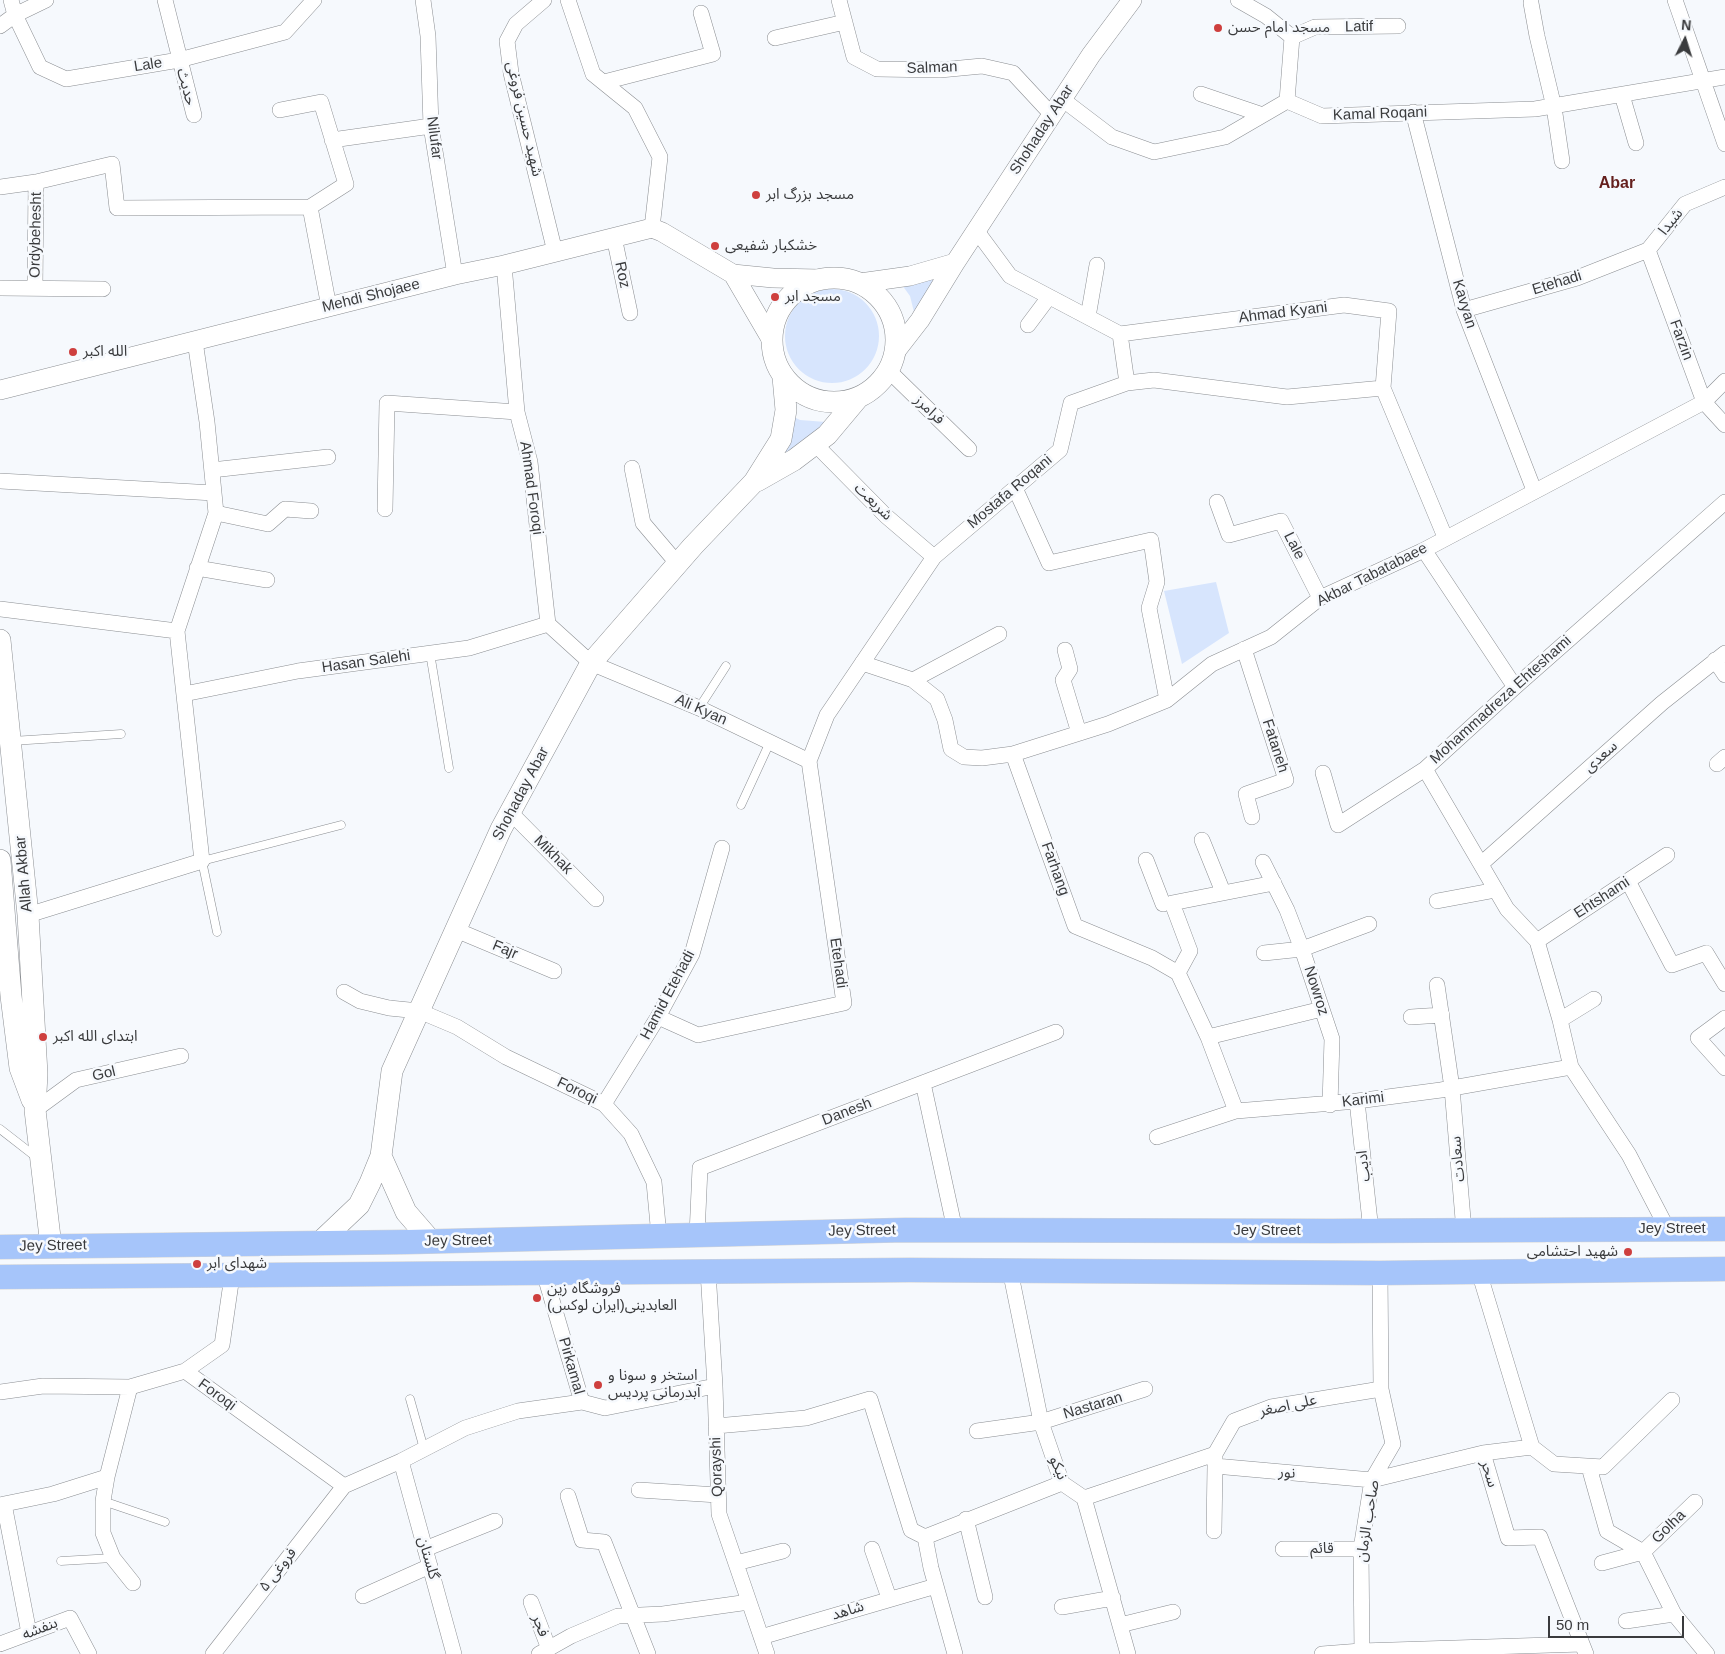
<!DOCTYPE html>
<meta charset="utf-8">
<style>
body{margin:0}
#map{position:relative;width:1725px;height:1654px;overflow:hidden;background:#f6f9fd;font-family:Helvetica,sans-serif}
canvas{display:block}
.north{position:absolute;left:1660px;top:15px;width:50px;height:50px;-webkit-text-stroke:4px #f6f9fd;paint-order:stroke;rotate:5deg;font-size:14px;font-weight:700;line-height:20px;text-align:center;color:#3a3b3d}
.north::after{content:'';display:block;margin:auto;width:18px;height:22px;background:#3a3b3d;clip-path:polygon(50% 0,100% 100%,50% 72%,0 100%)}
.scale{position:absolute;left:1548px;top:1616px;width:136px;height:22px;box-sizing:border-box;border:2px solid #3a3b3d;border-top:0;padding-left:6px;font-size:15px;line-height:18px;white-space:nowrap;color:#3a3b3d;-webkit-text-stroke:4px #f6f9fd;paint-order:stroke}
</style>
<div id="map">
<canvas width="1725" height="1654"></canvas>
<div class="north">N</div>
<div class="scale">50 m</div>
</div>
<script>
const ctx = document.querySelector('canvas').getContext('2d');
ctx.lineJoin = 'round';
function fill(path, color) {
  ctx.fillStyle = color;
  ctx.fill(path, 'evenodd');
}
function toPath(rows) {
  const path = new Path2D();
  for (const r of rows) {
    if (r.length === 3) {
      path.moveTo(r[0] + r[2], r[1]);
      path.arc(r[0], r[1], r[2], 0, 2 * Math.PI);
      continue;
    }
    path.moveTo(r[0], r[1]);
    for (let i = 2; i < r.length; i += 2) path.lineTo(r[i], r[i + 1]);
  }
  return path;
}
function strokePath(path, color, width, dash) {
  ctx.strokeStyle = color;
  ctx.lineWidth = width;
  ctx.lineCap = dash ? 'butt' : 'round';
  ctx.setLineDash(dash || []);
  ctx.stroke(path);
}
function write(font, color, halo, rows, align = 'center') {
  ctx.font = font + ' Helvetica,"Noto Sans Arabic",sans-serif';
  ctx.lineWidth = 5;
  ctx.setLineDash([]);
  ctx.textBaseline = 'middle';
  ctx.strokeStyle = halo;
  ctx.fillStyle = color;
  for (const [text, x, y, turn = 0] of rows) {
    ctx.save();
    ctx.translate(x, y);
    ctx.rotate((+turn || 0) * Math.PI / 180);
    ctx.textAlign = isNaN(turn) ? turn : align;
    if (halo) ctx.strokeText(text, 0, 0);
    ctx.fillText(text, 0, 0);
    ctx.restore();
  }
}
fill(toPath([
 [945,271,915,316,910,296,902,285],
 [832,336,47],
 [790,415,800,420,826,422,778,465],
 [1216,582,1229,633,1182,664,1164,591]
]), '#d7e5fd');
const service = toPath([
 [430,653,449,768],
 [699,708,726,666],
 [12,741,121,734],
 [741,805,770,742],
 [217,932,202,861,341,825],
 [0,1129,36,1157],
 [410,1399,424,1449],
 [103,1501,165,1522],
 [61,1561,113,1558]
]);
const minor = toPath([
 [11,0,15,15,40,67,66,79,179,60,285,32,314,0],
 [165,0,194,115],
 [423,0,428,36,431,126,455,275],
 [544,0,516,24,507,41,511,73,555,252],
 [568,0,593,74,635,108,660,157,652,228],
 [839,0,854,57,877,69,940,70,982,66,1013,73,1052,115],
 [1238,0,1266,16,1292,37],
 [1675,0,1725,144],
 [1531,3,1537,36,1554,107,1562,161],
 [0,26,15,15,46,0],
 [1292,37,1315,27,1398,26],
 [775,38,845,22],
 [604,82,713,54,701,13],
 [1201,94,1263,115],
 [1622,95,1636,143],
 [1062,99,1112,137,1154,152,1225,137,1287,101,1322,116,1535,109,1725,77],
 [1287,101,1292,37],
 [280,110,321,102,346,184,310,207],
 [1413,112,1464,310,1534,490],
 [332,140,431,126],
 [0,187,36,182,112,164,117,208,310,207,329,307],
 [976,230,1010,276,1120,334,1344,305,1389,311,1383,388,1445,537],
 [614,237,630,313],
 [1648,250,1704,402,1725,425],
 [1648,250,1685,204,1725,187],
 [504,265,517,412,530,462,548,624,591,663,699,708,809,761],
 [0,288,103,289],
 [35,288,36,182],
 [1464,310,1577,278,1648,250],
 [1088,317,1097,265],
 [1028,325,1049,297],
 [1120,334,1127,383],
 [888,370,969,449],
 [815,444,886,516,934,557],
 [632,468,643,523,677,563],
 [212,470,328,457],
 [0,481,214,493],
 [1015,488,1049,563,1151,540,1157,582,1149,608,1167,700],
 [1217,502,1229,535,1281,521,1320,598],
 [385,509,387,403,517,412],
 [216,513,268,524,285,509,311,511],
 [1424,550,1515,687],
 [197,568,267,580],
 [0,609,177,631],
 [1244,649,1286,780,1246,794,1252,817],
 [1065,650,1070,669,1063,680,1079,733],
 [1715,660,1725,675],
 [862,663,913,680,937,699,945,720,951,749,964,757,982,758,1013,754,1075,926,1152,958,1178,973,1208,1037,1236,1111],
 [913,680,999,634],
 [184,694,298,671,469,648,548,624],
 [1013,754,1108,724,1167,700,1212,664,1271,637,1320,598,1424,550,1704,402,1725,381],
 [1717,764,1725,757],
 [1425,769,1507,909,1537,941,1560,1020,1571,1067,1629,1155,1668,1230],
 [1323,773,1338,825,1425,769,1515,687,1725,502],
 [510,812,596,899],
 [1202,840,1223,892],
 [1146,860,1163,904],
 [1263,862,1287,910,1302,949,1332,1039,1330,1105],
 [1481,864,1662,703,1725,653],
 [1628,881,1672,965,1706,953,1725,984],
 [1437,901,1496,890],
 [28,915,202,861,177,631,216,513,207,422,195,341],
 [456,930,554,971],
 [1537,941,1667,855],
 [1264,953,1302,949,1369,924],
 [1178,973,1190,951,1172,903,1274,883],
 [1437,985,1452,1088,1464,1231],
 [344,992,360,1001,389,1008,419,1011,457,1027,506,1057,604,1104,631,1134,654,1182,659,1236],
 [658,1017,698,1035,844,1003,809,761,827,715,934,557,1060,450,1071,403,1127,383,1154,380,1287,397,1383,388],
 [1411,1017,1442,1015],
 [1725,1018,1698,1038,1725,1068],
 [1560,1020,1594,999],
 [1208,1037,1322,1009],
 [923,1083,955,1230],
 [1357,1101,1371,1231],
 [604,1104,658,1017,692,954,722,848],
 [35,1110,76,1080,181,1056],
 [1157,1137,1236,1111,1357,1101,1441,1090,1571,1067],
 [697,1235,700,1168,1056,1032],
 [1010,1270,1041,1422,1062,1483,1084,1498,1128,1654],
 [708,1271,715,1386,719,1514,767,1654],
 [1479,1272,1532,1447,1483,1453,1508,1538,1540,1537,1586,1654],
 [544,1273,582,1402],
 [232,1276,222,1345,185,1371,344,1486],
 [130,1387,107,1477,103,1501,103,1533,113,1558,133,1583],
 [1381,1389,1271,1407,1234,1421,1215,1454,1215,1466,1372,1480,1483,1453],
 [0,1392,43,1386,130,1387,185,1371],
 [716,1426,806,1418,870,1399,911,1530,925,1537,931,1568,955,1654],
 [977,1431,1041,1422,1145,1389],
 [1532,1447,1554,1464,1603,1467,1672,1400],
 [401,1461,454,1654],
 [1589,1467,1607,1531,1643,1552,1674,1614,1707,1654],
 [639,1490,718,1495],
 [568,1496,582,1540,604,1542,648,1654],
 [1084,1498,1215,1454],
 [4,1504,29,1633],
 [0,1505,53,1494,107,1477],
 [966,1519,985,1597],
 [1214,1531,1215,1466],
 [925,1537,1062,1483],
 [425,1549,495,1521],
 [872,1549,889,1598],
 [1283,1549,1361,1549],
 [736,1563,783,1551],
 [1602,1563,1643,1552,1695,1502],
 [363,1596,430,1566],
 [531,1602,549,1649],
 [1062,1607,1113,1598],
 [1626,1621,1674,1614],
 [1120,1625,1173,1612],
 [761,1637,936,1586],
 [0,1644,70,1618,89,1654],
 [213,1654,344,1486,401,1461,465,1428,518,1411,582,1402,605,1408,715,1386],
 [539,1654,571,1636,618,1616,663,1614,749,1602],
 [1322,1654,1361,1651,1582,1644],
 [1362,1654,1361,1549,1372,1480,1393,1444,1381,1389,1380,1273]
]);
const tertiary = toPath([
 [733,274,771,339],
 [860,283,910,276,955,263],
 [896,351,920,320,955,263,1091,55,1132,0],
 [0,390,455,275,504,265,652,228,662,232,733,274,773,278,819,279]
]);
const secondary = toPath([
 [834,340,62],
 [757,481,794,460,827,435,858,398],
 [0,640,28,915,37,1074,35,1110,51,1246],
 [0,860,11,996,20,1068,32,1100],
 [381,1156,406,1212,432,1242],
 [319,1243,359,1205,370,1183,381,1156,392,1071,501,829,591,663,693,546,754,482,781,439,786,410,783,377]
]);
const primary = toPath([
 [0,1247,407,1242,905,1230,1331,1231,1725,1229],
 [0,1277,910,1270,1380,1273,1725,1269]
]);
strokePath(service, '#8b8e92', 9);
strokePath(minor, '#8b8e92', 16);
strokePath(tertiary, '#8b8e92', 20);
strokePath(secondary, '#8b8e92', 22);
strokePath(primary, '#d4d4d4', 25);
strokePath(service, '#fff', 8);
strokePath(minor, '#fff', 15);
strokePath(tertiary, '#fff', 19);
strokePath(secondary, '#fff', 21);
strokePath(primary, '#a6c5fa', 24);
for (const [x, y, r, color] of [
 [1218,28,5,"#ce3f3e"],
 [756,195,5,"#ce3f3e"],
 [715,246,5,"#ce3f3e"],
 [775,297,5,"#ce3f3e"],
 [73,352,5,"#ce3f3e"],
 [43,1037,5,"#ce3f3e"],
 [1628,1252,5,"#ce3f3e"],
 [197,1264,5,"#ce3f3e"],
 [537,1298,5,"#ce3f3e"],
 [598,1385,5,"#ce3f3e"]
]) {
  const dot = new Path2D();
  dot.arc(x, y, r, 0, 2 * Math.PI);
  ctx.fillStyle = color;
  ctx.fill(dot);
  strokePath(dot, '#f6f9fd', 2);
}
write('15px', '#3a3b3d', '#f6f9fd', [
 ["Latif",1359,27,-1],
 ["Lale",148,65,-9],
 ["Salman",932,68,-2],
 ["حدیث",186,87,75],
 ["Kamal Roqani",1380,114,-2],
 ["شهید حسین فروغی",524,119,77],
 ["Shohaday Abar",1042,130,-57],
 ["Nilufar",434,138,83],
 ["شیدا",1671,222,-52],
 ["Ordybehesht",36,235,-89],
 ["Roz",622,275,78],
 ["Etehadi",1557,283,-17],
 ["Mehdi Shojaee",371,296,-14],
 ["Kavyan",1464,304,73],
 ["Ahmad Kyani",1283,313,-7],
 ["Farzin",1681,340,70],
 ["فرامرز",929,410,44],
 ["Ahmad Foroqi",531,488,82],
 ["Mostafa Roqani",1010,492,-40],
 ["شریعت",873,502,44],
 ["Lale",1294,546,63],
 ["Akbar Tabatabaee",1372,575,-27],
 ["Hasan Salehi",366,662,-8],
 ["Mohammadreza Ehteshami",1501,700,-42],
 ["Ali Kyan",701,710,24],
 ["Fataneh",1275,746,72],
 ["سعدی",1601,757,-42],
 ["Shohaday Abar",521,794,-62],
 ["Mikhak",553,855,45],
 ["Farhang",1055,869,70],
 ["Allah Akbar",24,874,-95],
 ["Ehtshami",1602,898,-33],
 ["Fajr",505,950,23],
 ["Etehadi",838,963,82],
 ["Nowroz",1316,991,72],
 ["Hamid Etehadi",668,995,-62],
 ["Gol",104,1074,-13],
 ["Foroqi",577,1091,26],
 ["Karimi",1363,1100,-7],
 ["Danesh",847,1112,-21],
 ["سعادت",1458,1159,-95],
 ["ادیب",1364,1166,-96],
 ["Jey Street",1672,1229],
 ["Jey Street",862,1231,-1],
 ["Jey Street",1267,1231],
 ["Jey Street",458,1241,-1],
 ["Jey Street",53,1246,-1],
 ["Pirkamal",571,1366,74],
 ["Foroqi",217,1395,36],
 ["Nastaran",1093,1406,-17],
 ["علی اصغر",1288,1406,-12],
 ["Qorayshi",717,1467,-92],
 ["نیکو",1058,1468,67],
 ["نور",1287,1473,5],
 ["سحر",1489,1474,73],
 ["صاحب الزمان",1368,1521,-81],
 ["Golha",1669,1527,-44],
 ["قائم",1322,1549],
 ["گلستان",428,1558,74],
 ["فروغی ۵",278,1570,-52],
 ["شاهد",848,1611,-17],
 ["فجر",540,1626,69],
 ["بنفشه",40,1629,-21]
]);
write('15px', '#3a3b3d', '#f6f9fd', [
 ["مسجد امام حسن",1228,28],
 ["مسجد بزرگ ابر",766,195],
 ["خشکبار شفیعی",725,246],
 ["مسجد ابر",785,297],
 ["الله اکبر",83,352],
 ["ابتدای الله اکبر",53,1037],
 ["شهید احتشامی",1618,1252,"right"],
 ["شهدای ابر",207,1264],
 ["فروشگاه زین",547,1289],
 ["العابدینی(ایران لوکس)",547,1306],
 ["استخر و سونا و",608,1376],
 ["آبدرمانی پردیس",608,1393]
], 'left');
write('bold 16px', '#641f1d', '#f6f9fd', [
 ["Abar",1617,184]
]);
</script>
